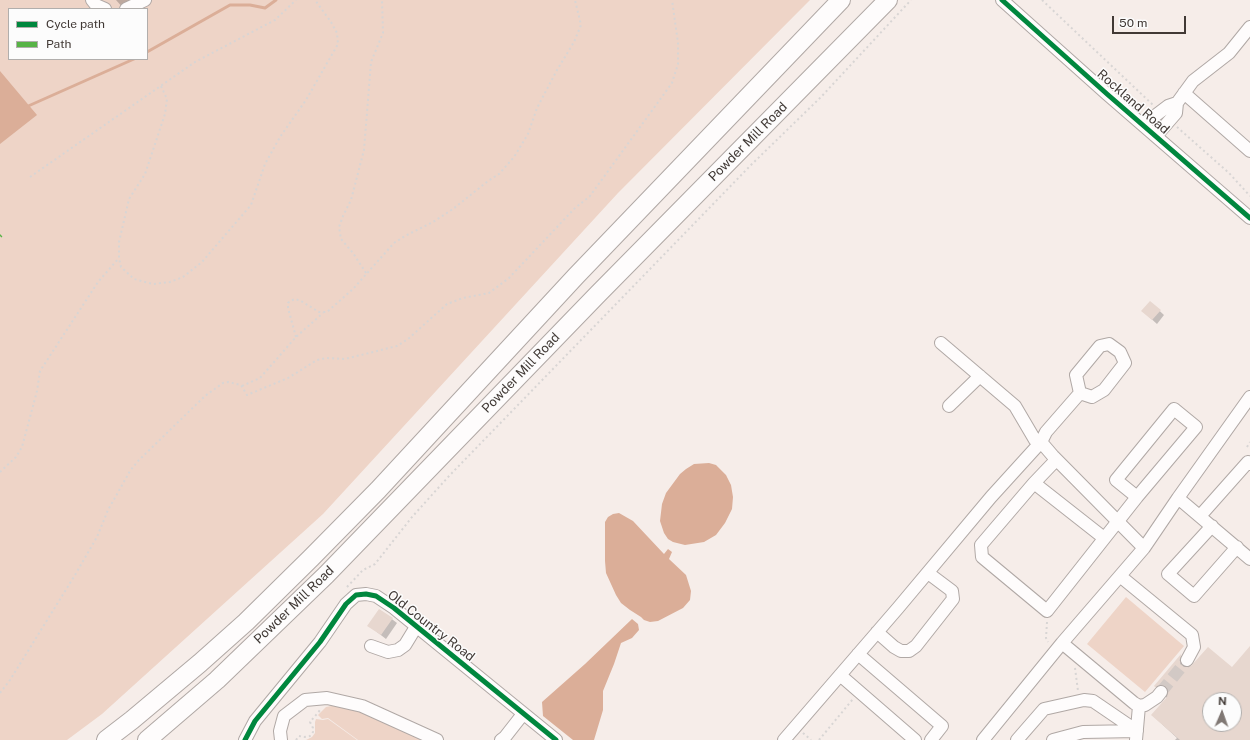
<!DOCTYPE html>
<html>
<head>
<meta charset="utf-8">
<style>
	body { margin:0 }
	#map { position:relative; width:1250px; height:740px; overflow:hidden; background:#f6ede9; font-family:"Public Sans",sans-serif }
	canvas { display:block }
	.legend { position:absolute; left:8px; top:8px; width:140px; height:52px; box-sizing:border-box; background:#fcfcfc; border:1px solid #b1aeac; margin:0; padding:5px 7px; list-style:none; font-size:12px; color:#413935 }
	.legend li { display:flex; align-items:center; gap:8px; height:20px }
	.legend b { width:20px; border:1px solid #b1aeac }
	.north { position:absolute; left:1202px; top:692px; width:40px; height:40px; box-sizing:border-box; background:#fcfcfc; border:1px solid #b1aeac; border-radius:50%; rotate:2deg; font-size:11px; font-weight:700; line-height:16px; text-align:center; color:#413935 }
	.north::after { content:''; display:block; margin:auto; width:14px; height:18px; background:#807874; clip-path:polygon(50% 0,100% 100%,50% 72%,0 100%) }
	.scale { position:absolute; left:1112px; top:16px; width:74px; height:18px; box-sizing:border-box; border:2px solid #413935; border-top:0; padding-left:5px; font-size:12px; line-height:14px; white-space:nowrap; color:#413935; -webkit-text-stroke:3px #fcfcfc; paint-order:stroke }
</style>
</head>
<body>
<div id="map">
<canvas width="1250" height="740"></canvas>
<ul class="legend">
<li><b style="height:5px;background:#00873e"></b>Cycle path</li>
<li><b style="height:5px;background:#57b346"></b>Path</li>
</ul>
<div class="north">N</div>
<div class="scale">50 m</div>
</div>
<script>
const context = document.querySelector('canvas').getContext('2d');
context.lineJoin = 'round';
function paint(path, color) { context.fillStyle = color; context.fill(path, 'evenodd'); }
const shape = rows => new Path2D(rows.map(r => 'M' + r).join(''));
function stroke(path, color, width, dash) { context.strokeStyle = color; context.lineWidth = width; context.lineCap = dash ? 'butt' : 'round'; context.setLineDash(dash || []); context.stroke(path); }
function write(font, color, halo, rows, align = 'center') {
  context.font = font + ' "Public Sans",sans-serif'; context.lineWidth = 3; context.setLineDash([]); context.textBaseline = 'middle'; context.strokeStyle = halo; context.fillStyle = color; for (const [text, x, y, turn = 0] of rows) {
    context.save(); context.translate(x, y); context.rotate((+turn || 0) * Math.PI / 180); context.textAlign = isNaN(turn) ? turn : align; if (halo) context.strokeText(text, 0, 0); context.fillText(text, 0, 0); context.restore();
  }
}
const green = shape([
	[0,0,810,0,618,193,323,514,102,714,67,740,0,740],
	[9,9,147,9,147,59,9,59],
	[1126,597,1184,646,1145,692,1087,644],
	[341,704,362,709,431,740,358,740,328,718,322,719,318,715,326,707],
	[316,719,323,720,328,719,357,740,300,740,306,740,312,737,315,733,315,722]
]);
const water = shape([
	[0,71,37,115,0,144],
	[709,463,716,465,726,475,731,485,733,497,732,509,725,523,716,535,704,542,685,545,673,542,668,539,664,533,660,521,662,504,666,493,680,474,686,469,694,464],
	[619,513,633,521,664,554,668,549,672,552,669,559,686,575,691,591,690,600,683,608,658,621,650,622,644,620,641,617,630,610,621,603,616,595,606,573,605,561,605,522,608,517,613,514],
	[632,619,638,624,639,630,632,638,621,643,614,664,603,691,603,710,594,740,573,740,543,716,542,702,585,664]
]);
const shadow = shape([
	[116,0,144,0,124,9],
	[1150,302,1164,315,1157,324,1147,315],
	[380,610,397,623,386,639,369,626],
	[1250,648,1250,740,1175,740,1177,738,1152,715,1167,698,1155,686,1181,656,1192,667,1232,669],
	[1210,700,1234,700,1234,724,1210,724]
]);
const stream = shape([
	[147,52,230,5,250,5,265,8,276,0],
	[26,107,134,59]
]);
const building = shape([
	[1150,301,1161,310,1152,320,1141,311],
	[379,609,393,618,381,635,367,626],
	[1250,646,1250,740,1180,740,1151,715,1167,697,1168,693,1168,689,1165,686,1162,685,1155,687,1154,686,1181,654,1180,664,1184,667,1188,667,1191,666,1208,647,1232,667],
	[1210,700,1234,700,1234,724,1210,724]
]);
const minorTunnel = shape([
	[1161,692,1187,660]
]);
const path = shape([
	[1042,0,1153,105],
	[161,86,167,99,165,114,145,174,129,199,119,242,119,258,121,267,134,279,153,284,170,282,183,277,202,262,251,205,265,164,280,137,306,100,338,44,337,33,331,22,315,0],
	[1177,127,1229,173,1250,196],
	[30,177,195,62,275,20,296,0],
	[366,273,353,253,341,239,339,227,343,216,351,200,364,150,371,62,383,33,382,0],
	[296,337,288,308,288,303,290,301,295,299,301,301,319,312,327,312,353,289,394,243,405,236,433,222,453,209,488,181,499,174,514,157,528,134,537,108,557,70,574,42,581,25,575,0],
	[242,386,260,378,296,337,323,313],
	[1247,447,1250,442],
	[0,472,16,457,22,447,37,391,40,371,98,282,119,258],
	[347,587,363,570,375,564,412,517,449,476,751,165,821,97,911,0],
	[1047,622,1046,638,1048,642],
	[1075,668,1078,691],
	[0,693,10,680,75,575,97,537,108,510,130,471,138,461,205,396,223,383,228,382,241,385,247,395,288,378,317,360,326,358,345,359,397,346,408,339,447,304,463,298,489,293,509,278,574,209,590,196,672,83,678,64,678,43,672,0],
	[803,733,811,740],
	[296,740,299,736,304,737,310,736,313,732,313,728,310,722,321,709],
	[819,740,853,699]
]);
const minor = shape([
	[92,0,96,5,105,9],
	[1002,0,1107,94,1250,218],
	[126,9,145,0],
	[1184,93,1250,151],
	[1177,103,1193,81,1229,53,1250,27],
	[1143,125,1168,106,1177,103,1176,113,1156,136],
	[941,343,1015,406,1035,440,1041,442,1053,456,1144,548],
	[949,406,980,376],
	[1056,460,1034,483,981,545,982,557,1047,611,1137,497,1196,427,1174,409,1116,480,1137,497],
	[1034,483,1104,538],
	[1178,498,1250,559],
	[1200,516,1248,462,1250,464],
	[1212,526,1168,574,1194,596,1237,547],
	[1120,576,1192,635,1194,647,1187,660],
	[877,632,894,647,901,651,909,651,916,646,953,599,952,591,928,573],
	[1062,643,1134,703,1139,706,1145,705,1157,697,1161,692],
	[371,646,388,652,398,650,405,645,416,627],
	[858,654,942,726,931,740],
	[840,675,915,740],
	[245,740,255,721,320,642,346,604,356,595,366,594,376,596,394,608,556,740],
	[281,740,280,731,284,716,305,700,327,698,362,706,437,740],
	[501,740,505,737,523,714],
	[784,740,898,608,991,497,1041,442,1046,432,1080,393,1092,397,1104,390,1125,363,1120,352,1109,344,1100,346,1076,375,1080,393],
	[983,740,1062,643,1144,548,1178,498,1250,397],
	[1017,740,1044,709,1084,700,1093,701,1137,731],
	[1053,740,1083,732,1137,731],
	[1136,740,1139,706]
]);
const highway = shape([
	[106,740,132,720,200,663,246,622,311,558,378,490,576,276,841,0],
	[147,740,217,680,326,575,598,294,888,0]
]);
const quiet = shape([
	[0,236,1,235]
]);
const cycleway = shape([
	[1002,0,1107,94,1250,218],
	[245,740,255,721,320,642,346,604,356,595,366,594,376,596,394,608,556,740]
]);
const streetNames = [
	["Rockland Road",1133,102,41],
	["Powder Mill Road",748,142,-45],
	["Powder Mill Road",521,373,-46],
	["Powder Mill Road",294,605,-44],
	["Old Country Road",431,626,38]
];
paint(green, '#eed4c7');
paint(water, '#dbae98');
paint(shadow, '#0003');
stroke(stream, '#dbae98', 3);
paint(building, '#e7d7cf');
stroke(minorTunnel, '#d2c9c5', 12, [12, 6]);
stroke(minor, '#b0a8a5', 14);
stroke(highway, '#b0a8a5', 20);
stroke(path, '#d8d5d4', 2, [2, 3]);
stroke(minor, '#fefcfc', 12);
stroke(highway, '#fefcfc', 18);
stroke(quiet, '#57b346', 4, [8, 4]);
stroke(cycleway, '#00873e', 5);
write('13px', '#413935', '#fcfcfc', streetNames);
</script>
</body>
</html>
